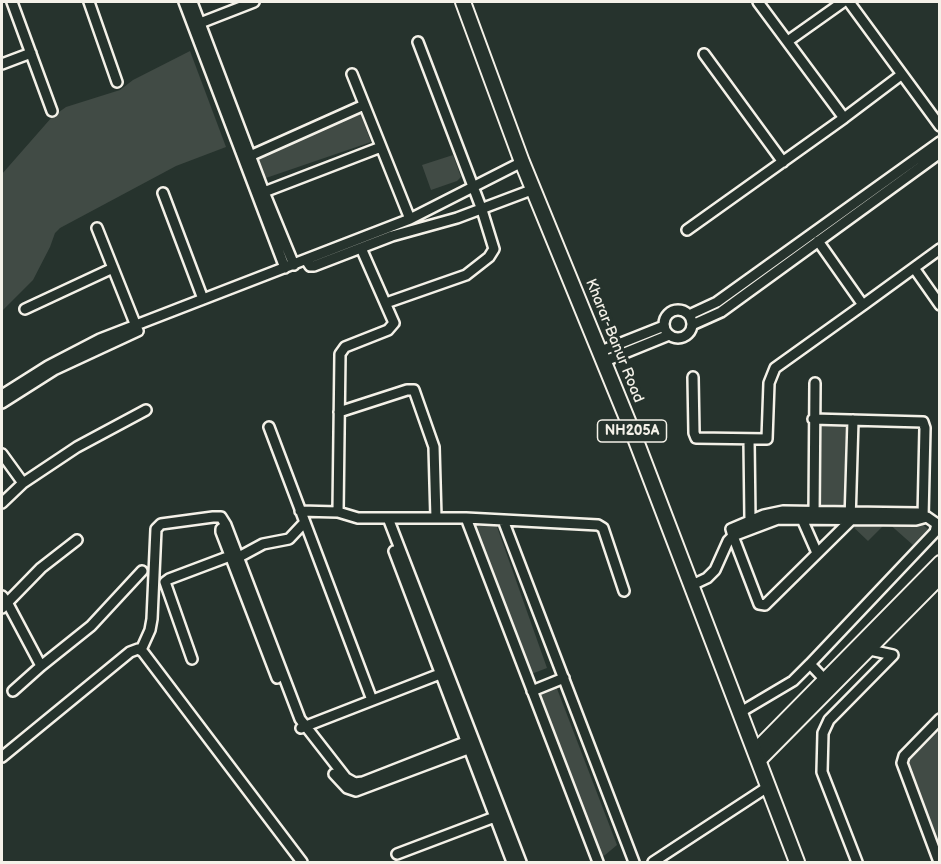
<!DOCTYPE html>
<html>
<head>
<meta charset="utf-8">
<style>
	body { margin:0 }
	#map { position:relative; width:941px; height:864px; overflow:hidden; background:#26332d; font-family:"Balsamiq Sans",sans-serif }
	canvas { display:block }
	.frame { position:absolute; inset:0; border:3px solid #f4f1e8; pointer-events:none }
</style>
</head>
<body>
<div id="map">
<canvas width="941" height="864"></canvas>
<div class="frame"></div>
</div>
<script>
const context = document.querySelector('canvas').getContext('2d');
context.lineJoin = 'round';
function paint(path, color) { context.fillStyle = color; context.fill(path, 'evenodd'); }
const shape = rows => new Path2D(rows.map(r => 'M' + r).join(''));
function stroke(path, color, width, dash) { context.strokeStyle = color; context.lineWidth = width; context.lineCap = dash ? 'butt' : 'round'; context.setLineDash(dash || []); context.stroke(path); }
function write(font, color, halo, rows, align = 'center') {
  context.font = font + ' "Balsamiq Sans",sans-serif'; context.lineWidth = 6; context.setLineDash([]); context.textBaseline = 'middle'; context.strokeStyle = halo; context.fillStyle = color; for (const [text, x, y, turn = 0] of rows) {
    context.save(); context.translate(x, y); context.rotate((+turn || 0) * Math.PI / 180); context.textAlign = isNaN(turn) ? turn : align; if (halo) context.strokeText(text, 0, 0); context.fillText(text, 0, 0); context.restore();
  }
}
const green = shape([
	[190,51,226,147,176,166,60,228,55,233,50,247,33,280,2,311,2,174,52,117,66,107,120,90,133,80],
	[358,107,371,142,263,179,254,156],
	[453,155,461,177,457,181,431,190,422,165],
	[818,424,846,424,844,509,817,508],
	[470,519,495,521,547,668,526,676],
	[912,521,919,522,928,529,913,545,887,522,868,541,848,522],
	[556,686,617,845,599,860,535,694],
	[939,721,939,855,903,755]
]);
const minor = shape([
	[12,2,52,111],
	[89,2,117,82],
	[184,2,285,268],
	[192,2,264,192,294,265],
	[849,2,940,126],
	[195,25,254,2],
	[788,41,843,2],
	[704,54,783,162],
	[2,64,31,53],
	[352,74,410,219],
	[844,118,901,75],
	[250,156,364,105],
	[264,192,381,147],
	[163,193,203,299],
	[687,230,844,118,758,2],
	[818,241,863,305,940,249],
	[306,260,310,266,314,266,392,236,457,218,534,189],
	[914,268,940,305],
	[386,303,466,275,489,257,494,249,482,210,418,42],
	[25,309,113,268],
	'664 324a14 14 0 1 1 28 0a14 14 0 1 1-28 0Z',
	[689,315,717,302,940,142],
	[692,325,721,312,940,153],
	[601,351,664,326],
	[605,361,669,335],
	[693,377,694,433,696,438,767,439,769,383,775,368,863,305],
	[2,395,48,366,100,339,410,219,522,162],
	[2,403,54,370,138,331,97,228],
	[339,412,407,390,414,390,434,447,436,518],
	[813,419,923,422,925,428,923,518],
	[269,427,372,700],
	[749,440,750,520],
	[2,454,23,483],
	[2,503,23,483,77,447,146,410],
	[300,511,338,512,358,518,466,518,598,525,603,528,624,591],
	[338,512,340,354,345,347,388,330,394,323,361,248],
	[814,517,815,383],
	[388,518,521,862],
	[466,518,598,862],
	[802,519,817,553],
	[503,520,634,862],
	[226,525,221,529,221,532,277,678],
	[394,551,512,862],
	[239,557,263,544,289,539,304,523],
	[690,586,707,578,715,570,728,541,733,536,759,604,765,605,850,521,853,420],
	[2,596,7,602,41,666],
	[2,608,41,568,77,540],
	[141,650,150,630,152,619,156,529,161,524,213,517,221,517,226,525,300,719,346,778,355,783,363,782,473,739],
	[192,659,165,582,169,579,230,556],
	[810,664,935,532,937,524,927,517,918,513,783,511,764,515,731,529,733,536,778,519,916,520,927,517],
	[13,691,41,666,91,626,142,571],
	[532,691,564,678],
	[739,713,793,681,810,664,825,680],
	[301,728,445,672],
	[2,757,130,652,138,649,143,652,302,862],
	[334,774,347,788,356,791,476,746],
	[397,854,500,815],
	[653,862,769,786],
	[857,862,822,772,823,733,829,720,893,655,870,650],
	[939,862,902,763,904,756,940,719]
]);
const major = shape([
	[755,750,940,562],
	[759,761,940,578]
]);
const highway = shape([
	[463,2,522,162,635,438,797,862]
]);
const shields = [
	[632,431,69]
];
const shieldNames = [
	["NH205A",632,431]
];
const streetNames = [
	["Kharar-Banur Road",614,341,68]
];
paint(green, '#414b45');
stroke(minor, '#f4f1e8', 14);
stroke(major, '#f4f1e8', 16);
stroke(highway, '#f4f1e8', 18);
stroke(minor, '#26332d', 9);
stroke(major, '#26332d', 12);
stroke(highway, '#26332d', 14);
for (const [x, y, w] of shields) { const box = new Path2D(); box.roundRect(x - w / 2, y - 11, w, 22, 4.5); context.fillStyle = '#26332d'; context.fill(box); stroke(box, '#f4f1e8', 1.5); }
write('bold 14px', '#f4f1e8', null, shieldNames);
write('15px', '#f4f1e8', '#26332d', streetNames);
</script>
</body>
</html>
